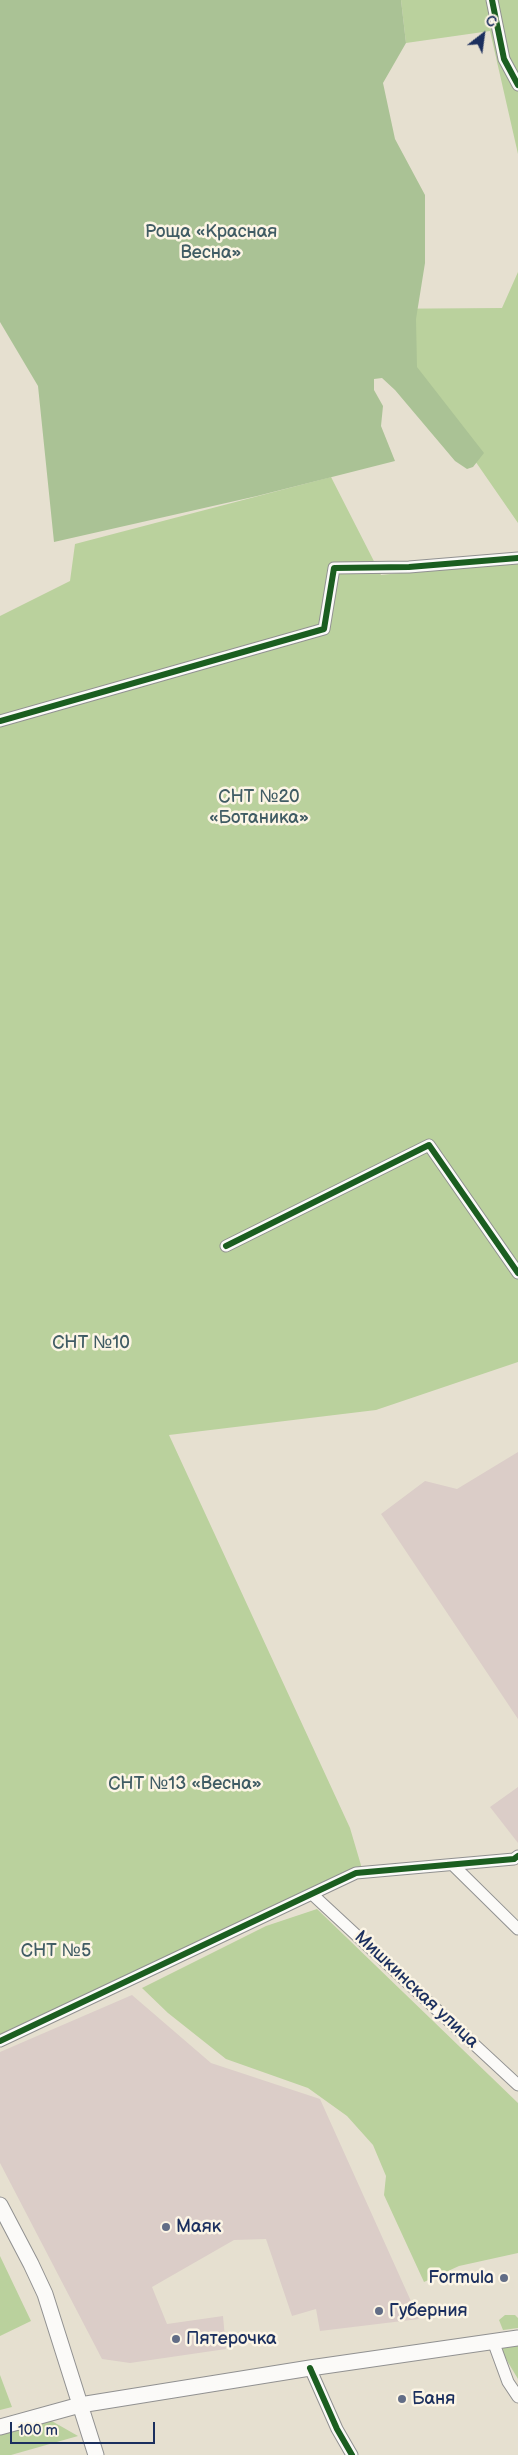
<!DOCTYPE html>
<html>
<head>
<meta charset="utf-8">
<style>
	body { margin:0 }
	#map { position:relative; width:518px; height:2455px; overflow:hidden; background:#e6e0d0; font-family:"Balsamiq Sans",sans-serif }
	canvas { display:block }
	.north { position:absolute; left:458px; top:10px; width:50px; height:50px; -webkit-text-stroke:4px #fcf5e5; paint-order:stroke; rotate:30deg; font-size:14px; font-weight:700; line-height:20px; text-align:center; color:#1b2f5e }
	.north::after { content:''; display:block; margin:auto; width:18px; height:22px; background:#1b2f5e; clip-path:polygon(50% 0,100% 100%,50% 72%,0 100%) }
	.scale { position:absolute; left:10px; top:2422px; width:145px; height:22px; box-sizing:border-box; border:2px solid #1b2f5e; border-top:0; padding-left:6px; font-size:15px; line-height:18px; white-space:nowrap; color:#1b2f5e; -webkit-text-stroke:4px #fcf5e5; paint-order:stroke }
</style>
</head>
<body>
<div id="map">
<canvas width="518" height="2455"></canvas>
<div class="north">С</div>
<div class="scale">100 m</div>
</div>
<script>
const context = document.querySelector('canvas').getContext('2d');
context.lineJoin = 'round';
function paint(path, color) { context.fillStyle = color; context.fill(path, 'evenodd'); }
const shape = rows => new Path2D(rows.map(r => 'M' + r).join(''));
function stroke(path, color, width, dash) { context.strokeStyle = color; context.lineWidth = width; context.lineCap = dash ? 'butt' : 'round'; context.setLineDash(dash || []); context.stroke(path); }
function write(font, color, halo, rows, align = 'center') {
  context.font = font + ' "Balsamiq Sans",sans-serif'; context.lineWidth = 5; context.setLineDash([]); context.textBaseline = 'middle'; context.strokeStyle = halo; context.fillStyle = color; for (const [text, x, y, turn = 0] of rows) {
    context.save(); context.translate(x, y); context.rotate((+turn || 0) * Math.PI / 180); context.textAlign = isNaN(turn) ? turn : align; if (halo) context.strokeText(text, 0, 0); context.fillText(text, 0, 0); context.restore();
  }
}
const industrial = shape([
	[518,1452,518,1719,381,1514,425,1481,457,1489],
	[518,1787,518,1843,490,1807],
	[132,1995,211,2063,320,2099,419,2319,320,2331,316,2309,292,2316,266,2239,234,2240,152,2287,167,2324,223,2316,226,2349,130,2363,102,2359,0,2163,0,2052]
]);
const green = shape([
	[401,0,518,0,518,154,490,31,406,43],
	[518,272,518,523,417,377,359,309,502,308],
	[331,477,381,575,518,560,518,1362,376,1410,169,1435,350,1828,363,1872,0,2040,0,616,70,581,75,544],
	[317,1909,518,2103,518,2253,459,2266,424,2282,384,2195,386,2176,373,2145,347,2116,308,2088,226,2059,168,2013,142,1988,266,1926],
	[0,2256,31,2321,0,2336],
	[505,2315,515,2315,518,2318,518,2328,503,2330,499,2320],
	[518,2343,518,2379,503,2354,503,2345],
	[0,2375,12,2407,0,2410],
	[50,2420,78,2436,11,2455,0,2455,0,2434]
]);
const forest = shape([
	[0,0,401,0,406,43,383,83,395,139,425,195,425,263,416,319,417,367,484,453,473,467,467,469,455,461,395,390,382,378,374,379,374,390,383,406,381,426,395,461,257,496,54,542,38,386,0,322]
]);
const street = shape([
	[492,0,504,59,518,85],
	[0,721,324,629,334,568,409,567,518,558],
	[226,1246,429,1145,518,1273],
	[453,1865,518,1929],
	[313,1895,518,2085],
	[0,2041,356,1873,514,1859,518,1856],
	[493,2341,508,2382,518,2397],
	[310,2368,337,2429,352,2455]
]);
const secondary = shape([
	[0,2205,31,2264,45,2294,96,2455],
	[0,2427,80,2405,310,2368,518,2338]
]);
const cycleway = shape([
	[492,0,504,59,518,85],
	[0,721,324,629,334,568,409,567,518,558],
	[226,1246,429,1145,518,1273],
	[0,2041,356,1873,514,1859,518,1856],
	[310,2368,337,2429,352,2455]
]);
const markers = [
	[166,2227,5,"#626d86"],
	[504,2278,5,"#626d86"],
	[379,2311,5,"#626d86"],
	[176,2339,5,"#626d86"],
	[402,2399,5,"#626d86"]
];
const parkNames = [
	["Роща «Красная",211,232],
	["Весна»",211,253],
	["СНТ №20",259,797],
	["«Ботаника»",259,818],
	["СНТ №10",91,1343],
	["СНТ №13 «Весна»",185,1784],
	["СНТ №5",56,1951]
];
const streetNames = [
	["Мишкинская улица",416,1990,43]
];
const poiNames = [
	["Маяк",176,2227],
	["Formula",494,2278,"right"],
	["Губерния",389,2311],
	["Пятерочка",186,2339],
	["Баня",412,2399]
];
paint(industrial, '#dbcdc8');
paint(green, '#bad19d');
paint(forest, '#aac295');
stroke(street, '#919191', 13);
stroke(secondary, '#919191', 17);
stroke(street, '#fbfaf8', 11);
stroke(secondary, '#fbfaf8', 15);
stroke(cycleway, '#1b5e20', 6);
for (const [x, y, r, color] of markers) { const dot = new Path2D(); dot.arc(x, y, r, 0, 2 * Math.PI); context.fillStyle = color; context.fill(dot); stroke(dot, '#fcf5e5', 2); }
write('18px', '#405c64', '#fcf5e5', parkNames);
write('18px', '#1b2f5e', '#fcf5e5', streetNames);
write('18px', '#1b2f5e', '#fcf5e5', poiNames, 'left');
</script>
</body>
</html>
